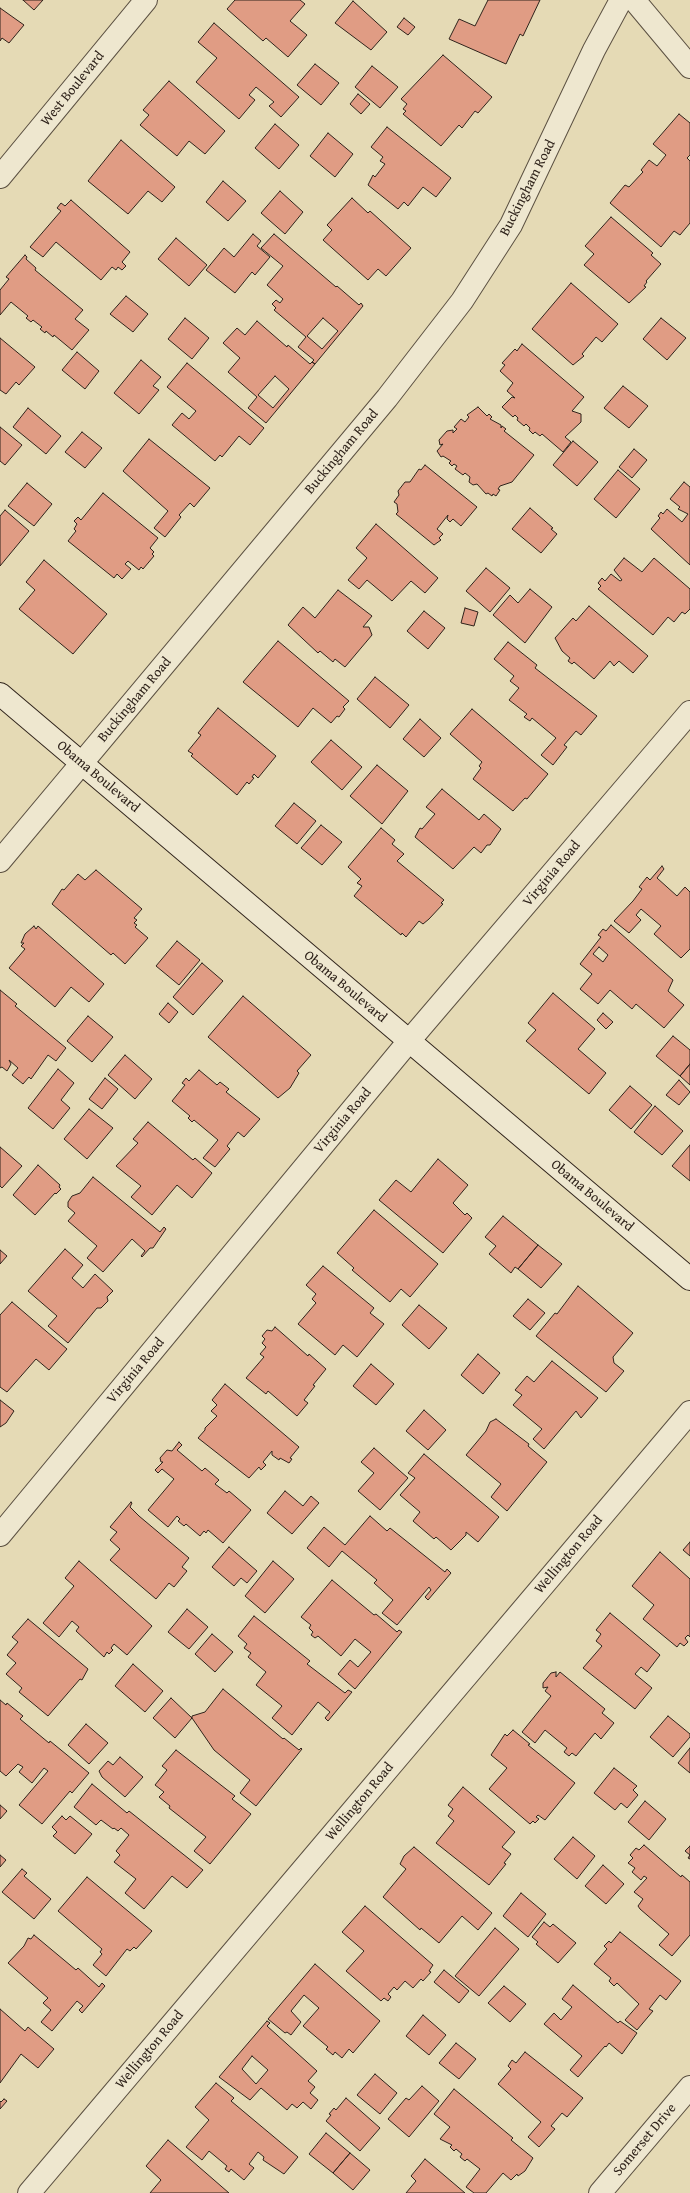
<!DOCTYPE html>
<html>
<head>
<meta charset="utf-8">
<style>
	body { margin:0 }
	canvas { display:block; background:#e5dab5 }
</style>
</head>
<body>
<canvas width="690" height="2193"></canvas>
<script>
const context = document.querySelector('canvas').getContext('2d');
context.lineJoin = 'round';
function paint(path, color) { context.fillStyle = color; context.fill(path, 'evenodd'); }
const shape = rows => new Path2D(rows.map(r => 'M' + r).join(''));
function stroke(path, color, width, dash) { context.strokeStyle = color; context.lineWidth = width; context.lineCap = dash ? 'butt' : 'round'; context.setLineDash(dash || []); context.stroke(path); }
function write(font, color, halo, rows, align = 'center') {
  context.font = font + ' "Gentium Book Plus",serif'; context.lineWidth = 3; context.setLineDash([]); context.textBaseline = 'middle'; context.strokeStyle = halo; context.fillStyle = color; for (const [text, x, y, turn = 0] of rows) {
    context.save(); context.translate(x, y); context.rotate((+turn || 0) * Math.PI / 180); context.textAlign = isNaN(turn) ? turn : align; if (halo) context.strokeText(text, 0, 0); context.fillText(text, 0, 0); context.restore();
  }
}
const building = shape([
	[23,0,43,0,34,10,23,0],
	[235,0,300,0,305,4,290,21,307,35,288,57,266,38,263,41,227,9,235,0],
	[488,0,540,0,523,36,520,34,506,64,449,39,459,19,475,26,488,0],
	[353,1,387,32,371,50,335,23,353,1],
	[0,8,24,25,9,43,2,38,0,41,0,8],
	[404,18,415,27,408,35,397,27,404,18],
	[214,23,299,97,281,117,269,106,274,102,256,87,249,95,255,100,239,119,196,82,217,58,198,42,214,23],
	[443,55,492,97,478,113,475,111,462,128,459,125,441,146,403,114,406,111,403,109,407,104,401,99,443,55],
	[315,64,339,83,321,105,297,85,315,64],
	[372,66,398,87,380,108,355,87,372,66],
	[169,81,225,131,205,154,189,141,177,156,140,125,149,115,143,110,169,81],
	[358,94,370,104,361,114,350,104,358,94],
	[679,114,690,123,690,155,687,158,690,161,690,223,680,235,674,231,661,247,610,203,625,185,629,187,643,172,641,170,649,160,657,166,666,155,653,144,679,114],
	[275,124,299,145,279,169,255,148,275,124],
	[387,127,451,178,436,197,423,187,408,206,404,202,398,209,368,185,373,175,375,177,385,164,380,161,383,157,371,147,387,127],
	[328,133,353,154,335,177,310,156,328,133],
	[121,140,175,187,162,202,148,191,128,214,88,181,121,140],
	[223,181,246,201,228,221,206,202,223,181],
	[280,191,303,212,285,234,261,213,280,191],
	[352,198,368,213,370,211,411,248,386,276,378,269,368,280,323,240,332,230,327,225,352,198],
	[71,200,130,252,122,262,126,266,122,270,118,267,116,270,112,267,101,280,56,242,43,257,30,247,61,211,57,208,61,203,65,206,71,200],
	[611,217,653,253,651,255,661,264,646,281,647,282,644,286,646,287,629,303,584,265,594,254,585,246,611,217],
	[253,234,261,241,257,246,270,257,255,275,252,272,235,293,206,270,224,248,234,257,253,234],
	[274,234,336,287,337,286,359,305,361,303,363,306,315,364,312,362,314,360,298,347,306,337,274,310,276,308,272,304,276,300,280,303,283,299,267,285,283,266,261,248,274,234],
	[323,318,338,331,322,349,307,336,323,318],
	[176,238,207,265,189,286,158,259,176,238],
	[25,255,27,257,26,259,36,268,35,270,83,310,75,319,89,330,72,350,54,335,53,337,46,331,45,333,40,329,42,327,33,320,31,322,26,318,28,316,11,302,0,315,0,290,9,279,6,277,25,255],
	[571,283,618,324,602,342,596,337,582,354,584,356,573,365,532,329,571,283],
	[126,296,148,314,133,332,110,314,126,296],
	[185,318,209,338,192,359,168,339,185,318],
	[661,318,686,338,667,360,643,339,661,318],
	[257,321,287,347,288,345,310,364,312,362,315,364,266,423,248,408,257,397,228,372,240,358,223,343,237,328,245,335,257,321],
	[275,376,289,389,273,408,258,395,275,376],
	[0,338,35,367,19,385,16,382,6,394,0,390,0,338],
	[522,344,584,397,572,411,581,414,581,422,565,437,571,442,563,452,542,434,540,436,535,432,533,434,529,430,530,428,526,424,524,426,517,420,518,418,515,415,513,417,502,407,512,397,515,398,507,391,513,383,500,371,505,365,502,363,515,349,517,351,522,344],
	[77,352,99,371,85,389,62,370,77,352],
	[141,360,161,377,153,386,159,390,139,414,114,393,141,360],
	[187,363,264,428,250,445,239,436,222,457,220,455,215,461,172,425,182,413,189,419,196,411,167,387,187,363],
	[623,386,648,406,629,428,604,408,623,386],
	[478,407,487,416,489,414,492,417,490,419,501,425,501,428,502,426,506,429,504,431,534,455,512,482,500,486,498,489,500,490,496,496,493,494,492,496,488,493,486,494,477,484,473,485,469,482,470,477,465,473,463,475,455,469,457,466,454,464,452,466,449,463,451,461,443,456,441,457,437,451,443,444,440,445,439,440,447,431,453,430,453,433,457,429,454,427,461,419,465,422,469,417,467,415,478,407],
	[28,408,61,436,46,454,13,427,28,408],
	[0,427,22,445,5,465,0,461,0,427],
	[82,432,102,448,85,468,65,452,82,432],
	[149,439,210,488,194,507,190,503,179,515,181,517,165,537,154,528,168,511,123,471,149,439],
	[573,441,598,462,577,486,553,465,573,441],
	[634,449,647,460,632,478,619,467,634,449],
	[425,465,477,507,461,526,453,519,450,522,447,519,448,515,437,529,443,534,439,538,441,540,434,545,396,514,398,512,397,504,394,502,399,495,398,491,405,482,410,482,419,469,421,470,425,465],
	[618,470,640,489,616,518,594,499,618,470],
	[684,482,690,487,690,565,651,529,660,518,658,516,661,512,663,514,667,509,682,522,688,514,678,509,680,507,670,499,684,482],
	[27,483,52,504,34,526,8,506,27,483],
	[103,493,158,538,150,548,154,552,152,554,154,556,143,569,141,567,139,570,128,561,125,564,131,569,122,579,117,574,114,578,68,541,76,531,74,529,77,524,74,521,78,517,81,520,103,493],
	[530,508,553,528,551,529,557,534,541,553,512,529,530,508],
	[5,510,29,531,0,566,0,516,5,510],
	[376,524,438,578,425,593,411,581,392,601,367,580,359,589,348,580,367,558,356,548,376,524],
	[624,558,642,572,654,558,690,589,690,609,685,614,682,612,674,622,668,617,653,635,598,589,601,586,598,583,602,578,605,581,611,574,620,581,622,580,614,570,624,558],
	[44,560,107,614,73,654,19,609,35,590,26,582,44,560],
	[486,568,510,588,490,612,466,591,486,568],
	[530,589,552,607,525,643,493,615,510,595,518,603,530,589],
	[338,590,372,616,363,627,369,627,372,635,345,667,335,659,333,662,320,651,318,653,288,625,303,607,315,618,338,590],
	[589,606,648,656,633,673,619,661,614,666,610,661,594,679,574,662,572,664,568,661,570,658,562,651,555,638,573,618,576,621,589,606],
	[465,608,478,612,474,626,461,623,465,608],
	[424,611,445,628,428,649,407,631,424,611],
	[278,641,349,701,343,707,345,709,339,717,337,716,331,723,313,708,298,727,243,682,278,641],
	[508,642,537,665,535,668,597,716,581,735,576,731,564,745,567,747,553,765,541,755,556,738,532,718,530,721,524,717,527,714,509,700,519,688,510,681,514,676,494,659,508,642],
	[375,677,409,705,390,728,357,699,375,677],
	[218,708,276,756,258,778,254,774,252,777,254,778,249,784,247,782,237,795,191,756,193,754,188,751,201,735,198,733,218,708],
	[472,709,548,774,527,799,525,798,513,811,473,779,481,768,479,766,482,762,450,734,472,709],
	[420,719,441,738,424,757,403,739,420,719],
	[331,740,362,767,342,790,311,762,331,740],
	[377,765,408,791,382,824,350,796,377,765],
	[442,789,479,820,484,814,501,829,490,845,487,845,481,853,474,847,453,869,415,837,420,828,422,829,435,814,426,807,442,789],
	[294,803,316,821,297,844,275,826,294,803],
	[321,825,342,842,322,865,301,848,321,825],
	[381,828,395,840,392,844,404,854,397,861,444,900,441,903,443,904,429,919,423,924,419,921,406,937,402,933,401,935,354,896,362,886,357,883,361,879,348,867,381,828],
	[662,866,664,869,657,878,677,896,685,887,690,892,690,949,681,958,654,934,661,926,641,909,636,915,641,920,629,933,614,921,633,901,642,889,639,887,647,877,650,880,662,866],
	[96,870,142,909,134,918,137,920,134,923,137,925,135,927,148,938,125,964,113,953,111,955,52,904,62,889,64,890,78,874,85,880,96,870],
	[611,925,673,980,668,991,684,1005,664,1028,636,1004,632,1009,610,990,598,1004,580,989,592,974,580,964,601,937,598,935,603,929,606,931,611,925],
	[599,947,608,955,603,962,593,954,599,947],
	[34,926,36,929,38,926,104,984,89,1002,71,987,55,1007,9,968,25,949,21,946,24,943,21,943,25,934,34,926],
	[177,941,200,960,179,985,156,966,177,941],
	[202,963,223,981,193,1015,173,997,202,963],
	[0,990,17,1004,15,1006,66,1048,56,1061,48,1055,31,1079,29,1077,23,1084,12,1075,18,1068,9,1060,11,1064,7,1071,2,1067,0,1068,0,990],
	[553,993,595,1029,578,1049,606,1073,589,1094,526,1041,536,1030,528,1023,553,993],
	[243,996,311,1055,297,1071,299,1073,290,1088,278,1098,208,1037,243,996],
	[168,1003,178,1012,169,1023,159,1014,168,1003],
	[603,1013,613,1022,606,1029,597,1020,603,1013],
	[88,1016,113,1037,92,1062,67,1041,88,1016],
	[673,1036,690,1050,690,1064,680,1076,656,1056,673,1036],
	[125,1055,152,1079,135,1099,108,1075,125,1055],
	[690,1064,690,1085,680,1076,690,1064],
	[58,1069,74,1083,61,1100,70,1108,53,1129,28,1108,58,1069],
	[199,1070,217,1085,220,1082,229,1089,226,1092,260,1119,244,1137,238,1132,227,1146,230,1149,215,1167,203,1158,218,1140,194,1120,192,1122,188,1118,190,1116,172,1101,185,1085,182,1083,186,1078,189,1081,199,1070],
	[105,1078,118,1089,102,1109,89,1099,105,1078],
	[679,1080,690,1092,679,1105,666,1095,679,1080],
	[630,1086,652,1105,631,1129,609,1110,630,1086],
	[655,1106,683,1131,662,1155,634,1132,655,1106],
	[89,1109,113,1128,87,1159,64,1139,89,1109],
	[148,1122,193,1160,195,1158,212,1173,192,1198,177,1185,152,1215,131,1197,141,1186,116,1166,138,1143,133,1139,148,1122],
	[690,1145,690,1181,672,1166,690,1145],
	[0,1147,22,1166,2,1188,0,1186,0,1147],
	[438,1159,468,1185,453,1203,465,1215,467,1213,472,1218,443,1253,379,1200,396,1180,411,1192,438,1159],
	[38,1165,60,1185,59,1187,61,1189,56,1194,55,1193,35,1215,13,1195,38,1165],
	[93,1177,160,1232,164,1227,166,1229,153,1248,150,1248,142,1257,141,1256,145,1251,132,1239,103,1272,87,1258,97,1246,68,1221,75,1213,68,1207,68,1202,72,1196,80,1193,93,1177],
	[374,1210,438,1264,410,1297,401,1289,390,1302,352,1270,354,1268,337,1253,374,1210],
	[503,1216,538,1245,518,1269,515,1267,511,1273,489,1254,496,1246,485,1237,503,1216],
	[538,1245,562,1264,541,1288,518,1269,538,1245],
	[65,1249,83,1265,72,1278,83,1288,95,1274,113,1291,107,1297,108,1301,101,1308,97,1308,68,1343,48,1326,57,1316,28,1291,65,1249],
	[0,1250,7,1256,0,1264,0,1250],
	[323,1266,374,1308,370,1313,384,1324,357,1357,343,1345,335,1355,298,1324,316,1303,312,1299,316,1294,306,1285,323,1266],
	[578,1286,633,1333,613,1357,614,1363,624,1371,606,1392,536,1336,555,1313,557,1314,578,1286],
	[528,1299,545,1313,530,1330,513,1316,528,1299],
	[12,1302,67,1349,49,1370,36,1359,7,1392,0,1387,0,1315,12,1302],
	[419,1305,447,1328,429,1349,402,1325,419,1305],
	[275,1327,308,1356,309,1354,326,1369,313,1385,315,1386,304,1400,308,1403,297,1416,268,1391,266,1394,246,1378,264,1357,260,1354,266,1347,262,1343,265,1339,262,1336,267,1330,272,1331,275,1327],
	[478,1354,500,1373,483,1394,461,1375,478,1354],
	[552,1361,598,1398,581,1418,576,1411,544,1449,533,1439,542,1429,513,1405,522,1395,515,1390,527,1376,534,1382,552,1361],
	[371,1364,394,1384,376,1405,353,1386,371,1364],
	[225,1384,299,1447,290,1458,292,1459,289,1463,280,1458,279,1460,272,1455,272,1451,263,1462,266,1465,261,1470,259,1467,249,1478,198,1438,205,1430,205,1428,217,1416,211,1411,217,1405,212,1400,225,1384],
	[0,1400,14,1411,6,1423,0,1427,0,1400],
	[424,1410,446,1430,428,1450,406,1431,424,1410],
	[496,1419,529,1444,528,1446,547,1462,507,1511,491,1497,501,1484,466,1455,486,1431,490,1422,496,1419],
	[179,1442,182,1445,177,1450,202,1471,205,1468,219,1480,215,1484,227,1493,229,1491,251,1510,223,1543,208,1530,206,1533,204,1531,200,1536,186,1524,184,1526,178,1521,180,1519,177,1516,168,1527,148,1510,174,1479,162,1469,158,1473,155,1470,163,1462,161,1462,160,1458,167,1450,172,1451,179,1442],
	[374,1448,408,1478,380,1510,358,1491,374,1473,361,1462,374,1448],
	[424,1454,499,1517,478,1542,466,1532,466,1535,451,1550,436,1537,434,1539,413,1521,420,1512,400,1495,415,1478,408,1473,424,1454],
	[285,1491,303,1506,311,1496,319,1503,292,1534,267,1513,285,1491],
	[131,1502,132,1503,130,1507,139,1516,189,1558,182,1567,187,1571,174,1587,169,1583,156,1599,110,1560,120,1549,110,1540,117,1532,110,1527,131,1502],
	[370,1516,387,1531,390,1528,445,1572,447,1569,451,1573,428,1600,425,1597,431,1590,429,1587,397,1625,382,1613,393,1600,374,1583,377,1580,342,1551,329,1567,307,1548,324,1527,345,1545,370,1516],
	[690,1542,690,1556,683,1550,690,1542],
	[229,1547,257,1571,247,1583,241,1578,234,1586,212,1567,229,1547],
	[660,1552,690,1579,690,1637,688,1635,685,1638,688,1642,684,1646,680,1643,677,1647,643,1619,654,1605,632,1586,660,1552],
	[79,1561,152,1626,127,1655,114,1644,111,1648,113,1650,109,1654,107,1652,104,1657,76,1631,79,1627,72,1621,59,1637,43,1623,74,1586,65,1578,79,1561],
	[273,1561,294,1579,265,1613,245,1596,273,1561],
	[332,1580,374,1615,376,1614,397,1632,399,1630,402,1632,355,1689,338,1674,350,1660,358,1667,371,1652,355,1639,341,1656,318,1636,315,1638,311,1635,313,1632,309,1628,311,1625,301,1617,332,1580],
	[187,1609,208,1627,189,1649,168,1632,187,1609],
	[610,1613,660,1655,647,1672,641,1667,635,1674,652,1688,635,1709,583,1668,602,1646,596,1641,601,1634,596,1630,610,1613],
	[254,1616,310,1661,307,1664,320,1674,345,1693,348,1690,352,1692,328,1721,325,1718,330,1712,318,1702,292,1735,272,1718,282,1706,256,1685,266,1672,248,1657,251,1653,244,1648,247,1644,238,1636,254,1616],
	[28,1619,88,1669,82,1680,80,1679,48,1716,19,1692,22,1688,6,1674,16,1663,7,1655,18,1642,12,1637,28,1619],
	[212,1634,233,1652,215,1672,195,1654,212,1634],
	[133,1664,163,1691,145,1712,115,1686,133,1664],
	[556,1672,556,1677,560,1672,605,1709,602,1713,614,1723,601,1739,595,1733,576,1756,572,1753,569,1756,564,1752,567,1748,545,1730,535,1743,522,1732,551,1696,545,1691,548,1687,543,1688,543,1683,551,1673,556,1672],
	[223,1689,283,1739,284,1738,299,1750,301,1748,302,1749,256,1806,240,1793,250,1780,214,1750,192,1718,192,1716,205,1712,223,1689],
	[171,1698,192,1718,175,1738,153,1718,171,1698],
	[0,1700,6,1705,7,1703,23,1716,20,1719,49,1743,50,1741,89,1773,72,1793,70,1791,42,1824,19,1805,48,1771,44,1768,32,1783,19,1772,23,1767,18,1764,6,1776,0,1771,0,1700],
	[668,1716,690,1734,690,1737,673,1757,650,1737,668,1716],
	[86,1724,108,1743,89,1764,68,1745,86,1724],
	[513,1730,530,1744,528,1745,575,1783,545,1820,538,1815,536,1817,539,1819,535,1823,533,1821,530,1824,489,1789,507,1768,491,1755,505,1734,507,1736,513,1730],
	[690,1748,690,1773,678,1763,690,1748],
	[176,1750,235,1796,232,1799,251,1814,210,1864,194,1851,206,1837,169,1808,170,1806,159,1797,164,1792,155,1785,167,1770,162,1766,176,1750],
	[120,1757,143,1777,125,1797,102,1777,99,1771,108,1761,113,1765,120,1757],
	[614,1768,637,1786,633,1790,638,1795,627,1808,621,1803,615,1810,594,1793,614,1768],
	[92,1784,127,1813,129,1811,203,1870,187,1888,172,1876,144,1909,125,1893,136,1879,114,1862,120,1855,116,1851,129,1835,121,1828,118,1831,114,1828,113,1829,101,1820,96,1825,74,1807,92,1784],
	[463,1787,515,1832,502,1847,511,1854,504,1863,506,1864,489,1885,436,1843,454,1821,448,1816,453,1809,448,1805,463,1787],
	[645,1801,666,1819,649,1840,628,1822,645,1801],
	[0,1805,7,1811,0,1819,0,1805],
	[62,1816,66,1820,70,1816,92,1834,75,1854,53,1836,57,1832,52,1827,62,1816],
	[573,1837,595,1856,577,1879,554,1859,573,1837],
	[644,1845,681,1877,682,1875,690,1882,690,1935,672,1956,659,1945,669,1934,640,1909,638,1906,643,1899,634,1892,647,1878,644,1876,641,1880,632,1872,635,1868,628,1863,633,1858,630,1855,636,1848,639,1850,644,1845],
	[690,1846,690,1859,688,1858,690,1855,685,1851,690,1846],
	[414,1847,492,1913,478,1930,462,1916,439,1943,421,1928,420,1930,383,1897,406,1869,400,1864,404,1856,414,1847],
	[0,1855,6,1860,0,1867,0,1855],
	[603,1865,624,1884,606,1904,585,1886,603,1865],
	[22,1869,27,1873,24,1876,51,1899,34,1919,2,1892,22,1869],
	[87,1877,152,1931,136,1949,134,1947,130,1951,127,1949,106,1976,93,1965,102,1954,100,1952,102,1949,58,1911,87,1877],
	[521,1893,546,1914,528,1937,503,1916,521,1893],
	[365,1906,433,1965,429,1971,431,1972,423,1981,421,1979,413,1988,405,1981,397,1990,394,1987,388,1994,391,1997,388,2001,384,1998,381,2001,346,1971,364,1951,342,1932,365,1906],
	[544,1922,550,1927,553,1924,576,1943,558,1963,536,1944,538,1942,532,1937,544,1922],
	[495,1928,519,1949,479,1996,455,1976,495,1928],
	[620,1932,681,1981,666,2000,660,1995,649,2009,653,2011,637,2030,625,2020,639,2004,617,1983,614,1986,609,1981,611,1978,594,1964,607,1949,604,1946,609,1941,611,1943,620,1932],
	[34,1935,76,1970,78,1968,99,1987,102,1983,105,1986,82,2013,79,2010,83,2006,77,2001,52,2031,41,2022,51,2010,43,2003,48,1998,8,1963,24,1946,28,1938,31,1939,34,1935],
	[315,1964,380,2021,353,2053,349,2049,342,2058,335,2052,333,2055,326,2049,328,2047,303,2026,319,2008,304,1995,291,2011,301,2022,291,2035,287,2032,285,2033,268,2019,315,1964],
	[444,1970,469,1991,459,2003,434,1982,444,1970],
	[573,1985,618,2023,620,2021,637,2033,622,2054,609,2043,606,2047,605,2046,578,2077,570,2070,582,2056,544,2024,554,2013,561,2020,572,2007,562,1999,573,1985],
	[504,1986,526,2004,510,2022,488,2003,504,1986],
	[0,2009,25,2031,28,2027,54,2049,38,2068,21,2054,0,2083,0,2009],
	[423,2015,446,2035,429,2055,406,2036,423,2015],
	[267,2021,270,2023,267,2026,317,2071,308,2081,315,2087,310,2093,318,2100,311,2109,303,2102,297,2108,292,2104,287,2110,261,2088,250,2100,219,2077,267,2021],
	[252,2056,268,2070,256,2084,242,2069,252,2056],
	[456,2043,476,2059,459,2079,439,2063,456,2043],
	[525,2052,583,2098,567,2117,562,2113,551,2126,555,2129,539,2147,528,2137,541,2122,498,2084,511,2069,508,2066,512,2060,516,2063,525,2052],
	[375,2074,397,2093,380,2114,357,2095,375,2074],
	[216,2083,234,2098,231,2101,298,2157,284,2174,263,2160,264,2157,258,2152,249,2164,254,2168,244,2180,231,2169,229,2172,225,2169,227,2166,209,2151,202,2160,186,2147,209,2120,195,2107,216,2083],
	[422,2086,439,2101,409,2137,388,2119,406,2098,409,2100,422,2086],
	[454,2089,513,2138,511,2140,533,2158,525,2171,518,2176,517,2174,511,2180,503,2173,486,2193,474,2193,466,2187,480,2169,467,2159,465,2161,460,2157,462,2154,456,2149,454,2151,450,2147,452,2145,440,2139,450,2127,434,2114,454,2089],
	[346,2098,380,2128,360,2151,326,2121,331,2115,329,2114,334,2108,336,2110,346,2098],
	[4,2099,7,2101,0,2109,0,2101,1,2102,4,2099],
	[326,2133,350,2153,333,2173,309,2154,326,2133],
	[168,2140,229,2193,150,2193,161,2180,146,2166,168,2140],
	[350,2153,370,2170,353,2190,333,2173,350,2153],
	[425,2159,465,2193,406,2193,416,2181,411,2176,425,2159]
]);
const minor = shape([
	[634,0,690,67],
	[0,177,146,0],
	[0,1535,409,1041,690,712],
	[29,2193,690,1412],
	[600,2193,690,2087]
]);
const tertiary = shape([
	[0,861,387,398,462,301,511,225,594,50,621,0]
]);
const secondary = shape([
	[0,694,690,1279]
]);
const streetNames = [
	["West Boulevard",73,89,-51],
	["Buckingham Road",528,188,-63],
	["Buckingham Road",342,452,-50],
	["Buckingham Road",135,700,-50],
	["Obama Boulevard",98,777,40],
	["Virginia Road",552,874,-50],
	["Obama Boulevard",345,987,40],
	["Virginia Road",343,1121,-50],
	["Obama Boulevard",592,1196,40],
	["Virginia Road",136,1371,-50],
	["Wellington Road",569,1555,-50],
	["Wellington Road",360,1802,-50],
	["Wellington Road",150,2050,-50],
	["Somerset Drive",645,2140,-50]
];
paint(building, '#e09c84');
stroke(building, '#2f231b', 1);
stroke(minor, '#5c5142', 24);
stroke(tertiary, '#5c5142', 24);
stroke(secondary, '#2f231b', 24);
stroke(minor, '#eee7cf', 22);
stroke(tertiary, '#eee7cf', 22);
stroke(secondary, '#eee7cf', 22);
write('14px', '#2f231b', '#eee7cf', streetNames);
</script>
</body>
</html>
